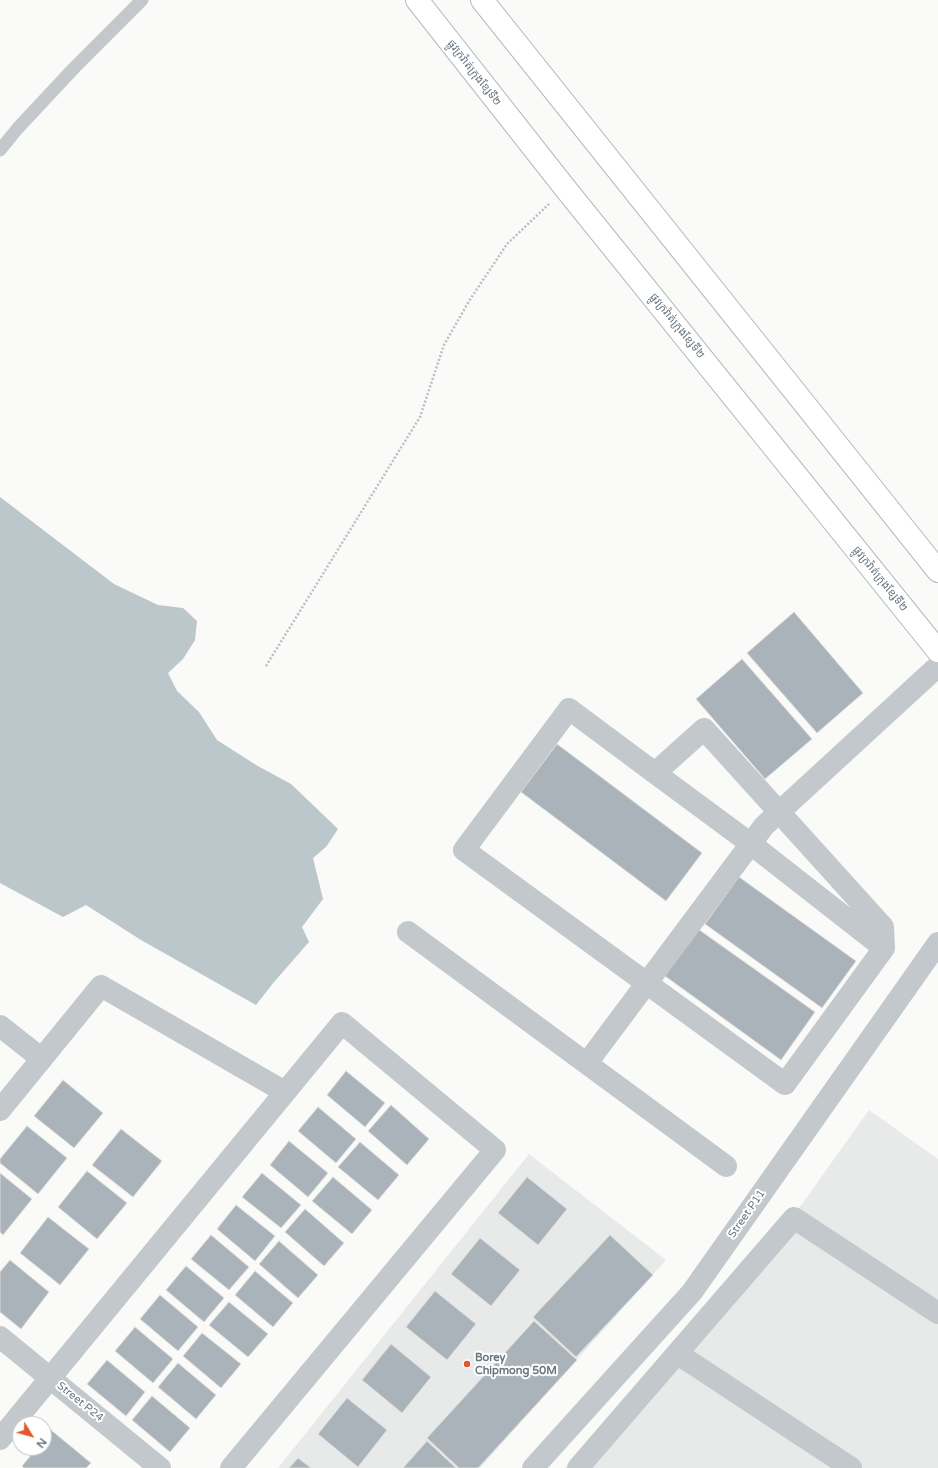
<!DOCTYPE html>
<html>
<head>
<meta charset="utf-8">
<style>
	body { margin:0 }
	#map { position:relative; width:938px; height:1468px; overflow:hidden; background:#fafaf8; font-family:"Varela Round",sans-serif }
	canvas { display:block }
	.north { position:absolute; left:12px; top:1416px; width:40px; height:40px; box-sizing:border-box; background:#fff; border:1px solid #c1c8cd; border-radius:50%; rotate:127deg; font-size:11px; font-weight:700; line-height:16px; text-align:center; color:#657683 }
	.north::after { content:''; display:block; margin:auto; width:14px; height:18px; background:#e4572e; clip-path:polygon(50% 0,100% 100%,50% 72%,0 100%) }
</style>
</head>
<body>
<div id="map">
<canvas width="938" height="1468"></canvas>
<div class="north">N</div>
</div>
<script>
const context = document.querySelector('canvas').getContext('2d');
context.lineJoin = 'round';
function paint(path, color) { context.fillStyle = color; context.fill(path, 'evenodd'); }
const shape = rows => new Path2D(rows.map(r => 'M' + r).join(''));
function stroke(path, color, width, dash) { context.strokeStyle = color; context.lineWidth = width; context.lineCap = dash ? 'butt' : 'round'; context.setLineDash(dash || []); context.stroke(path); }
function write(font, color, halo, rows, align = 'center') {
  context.font = font + ' "Varela Round","Noto Sans Khmer",sans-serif'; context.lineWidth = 4; context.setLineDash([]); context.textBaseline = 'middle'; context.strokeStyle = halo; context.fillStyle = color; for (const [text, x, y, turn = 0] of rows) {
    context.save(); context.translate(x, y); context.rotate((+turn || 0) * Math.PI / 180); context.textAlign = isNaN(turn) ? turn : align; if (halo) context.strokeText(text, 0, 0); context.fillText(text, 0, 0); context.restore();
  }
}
const built = shape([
	[869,1110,938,1159,938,1468,565,1468,797,1211],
	[529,1154,666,1260,480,1468,278,1468]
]);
const water = shape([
	[0,497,114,584,158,605,183,608,197,621,195,640,183,659,168,673,177,691,199,712,217,740,256,765,291,784,338,829,326,847,313,858,323,899,302,927,309,942,274,982,256,1005,141,940,86,905,63,917,0,883]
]);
const building = shape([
	[794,612,863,693,817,733,747,653,794,612],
	[742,659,812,739,765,779,696,699,742,659],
	[557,744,702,853,666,901,521,792,557,744],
	[739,877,856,961,822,1008,705,924,739,877],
	[698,929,815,1012,781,1060,665,976,698,929],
	[346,1071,385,1103,365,1127,327,1095,346,1071],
	[63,1080,103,1113,74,1148,34,1116,63,1080],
	[391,1105,429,1139,407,1165,368,1131,391,1105],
	[318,1107,356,1139,336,1163,298,1131,318,1107],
	[27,1126,67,1158,38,1194,0,1163,0,1159,27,1126],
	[121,1129,162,1161,133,1197,92,1165,121,1129],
	[289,1141,328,1173,308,1197,270,1165,289,1141],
	[360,1142,399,1175,378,1200,338,1167,360,1142],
	[87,1171,127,1203,97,1239,58,1207,87,1171],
	[0,1173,32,1199,3,1235,0,1232,0,1173],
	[262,1173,301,1205,281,1228,242,1197,262,1173],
	[333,1177,372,1210,352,1234,312,1201,333,1177],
	[527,1177,567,1209,538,1245,498,1213,527,1177],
	[236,1205,275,1236,255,1261,217,1229,236,1205],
	[305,1209,344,1243,324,1266,285,1232,305,1209],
	[48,1217,89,1249,60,1285,20,1253,48,1217],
	[211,1235,249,1267,229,1290,191,1259,211,1235],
	[610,1235,653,1275,576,1357,533,1317,610,1235],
	[480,1238,520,1270,491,1306,451,1274,480,1238],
	[279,1241,318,1275,298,1298,259,1264,279,1241],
	[10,1260,49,1292,21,1329,0,1312,0,1272,10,1260],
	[186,1266,224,1298,204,1322,166,1290,186,1266],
	[255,1271,293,1303,273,1327,235,1295,255,1271],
	[435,1291,476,1324,447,1360,406,1327,435,1291],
	[160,1295,198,1327,178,1351,140,1319,160,1295],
	[229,1302,268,1334,248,1357,209,1325,229,1302],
	[534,1321,577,1360,478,1468,459,1468,427,1438,534,1321],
	[135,1327,173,1359,153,1383,115,1351,135,1327],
	[202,1333,241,1364,221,1388,183,1356,202,1333],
	[391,1344,431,1377,402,1413,362,1380,391,1344],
	[107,1360,145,1392,126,1416,87,1384,107,1360],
	[178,1363,216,1395,196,1419,158,1387,178,1363],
	[152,1396,190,1428,170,1452,132,1420,152,1396],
	[347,1398,387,1430,358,1467,318,1434,347,1398],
	[51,1430,91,1463,86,1468,24,1468,22,1466,37,1448,44,1448,44,1439,51,1430],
	[427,1441,456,1468,403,1468,427,1441],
	[298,1458,311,1468,289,1468,298,1458]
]);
const path = shape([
	[266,666,420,417,444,345,469,301,507,244,549,204]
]);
const service = shape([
	[0,150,18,128,75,67,142,0]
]);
const minor = shape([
	[655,773,704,729,883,927,884,948,785,1084,464,850,569,709,655,773,751,844,884,948],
	[408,932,726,1166],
	[0,1026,42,1059],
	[587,1063,764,826,938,666],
	[0,1110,101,986,285,1092],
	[0,1337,160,1468],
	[678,1354,851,1468],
	[0,1439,342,1023,495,1150,231,1468],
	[533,1468,692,1292,938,943],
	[578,1468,794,1218,938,1313]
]);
const primary = shape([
	[417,0,565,188,938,651],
	[482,0,938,571]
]);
const markers = [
	[467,1364,4,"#e4572e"]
];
const streetNames = [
	["ផ្លូវក្រវ៉ាត់ក្រុងខ្សែទី២",474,73,52],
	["ផ្លូវក្រវ៉ាត់ក្រុងខ្សែទី២",677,326,51],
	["ផ្លូវក្រវ៉ាត់ក្រុងខ្សែទី២",880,579,51],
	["Street P11",747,1214,-55],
	["Street P24",80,1402,39]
];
const poiNames = [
	["Borey",475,1358],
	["Chipmong 50M",475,1371]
];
paint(built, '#e8e9e9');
paint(water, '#bbc7cb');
paint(building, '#aab3b9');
stroke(building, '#dcdcda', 1);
stroke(primary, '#b5babe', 24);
stroke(path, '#bbbfc2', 2.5, [2, 2]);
stroke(service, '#c3c8cc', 13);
stroke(minor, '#c3c8cc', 22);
stroke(primary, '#fff', 22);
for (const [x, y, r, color] of markers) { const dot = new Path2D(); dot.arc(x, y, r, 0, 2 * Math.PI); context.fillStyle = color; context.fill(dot); stroke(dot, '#fff', 1.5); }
write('11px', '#657683', '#fff', streetNames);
write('bold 11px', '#657683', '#fff', poiNames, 'left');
</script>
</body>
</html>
